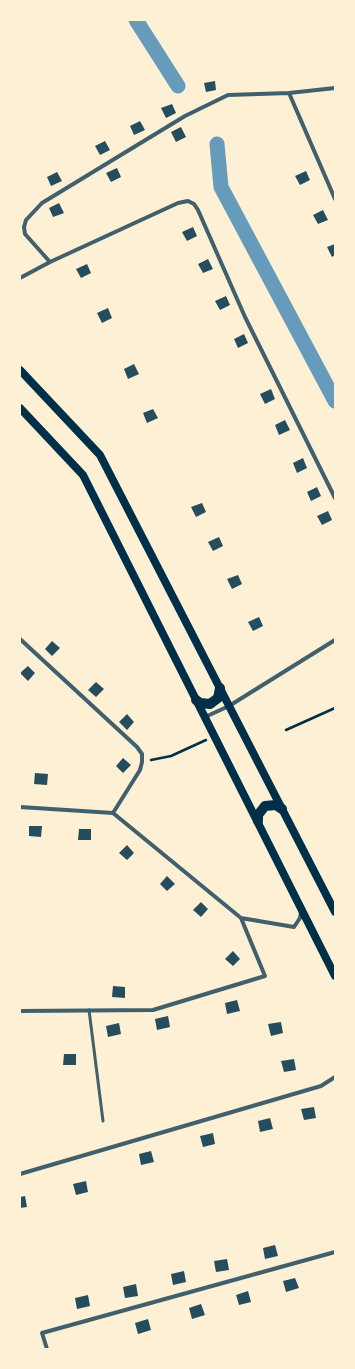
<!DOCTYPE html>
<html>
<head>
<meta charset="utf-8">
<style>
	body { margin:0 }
	#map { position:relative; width:355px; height:1369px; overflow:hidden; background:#fdf0d5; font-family:"Roboto Serif",serif }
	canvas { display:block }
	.frame { position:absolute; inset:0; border:21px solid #fdf0d5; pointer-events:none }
</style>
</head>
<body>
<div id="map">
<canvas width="355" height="1369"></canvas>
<div class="frame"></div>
</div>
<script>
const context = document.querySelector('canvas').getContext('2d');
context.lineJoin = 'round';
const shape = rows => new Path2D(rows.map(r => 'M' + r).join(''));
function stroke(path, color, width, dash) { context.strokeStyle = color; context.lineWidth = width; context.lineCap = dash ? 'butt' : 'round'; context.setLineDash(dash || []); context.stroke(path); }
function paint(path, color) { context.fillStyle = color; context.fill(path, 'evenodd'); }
const canal = shape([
	[136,20,178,86],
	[217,144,221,187,335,401]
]);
const building = shape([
	[215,81,216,90,206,92,204,83],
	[172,104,176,113,166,118,161,108],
	[140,121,145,130,134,135,130,126],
	[181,127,186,137,176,142,171,132],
	[105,141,110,150,100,155,95,146],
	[117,168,121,177,111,182,106,173],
	[306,171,310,180,300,185,295,176],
	[57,172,62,181,51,186,47,177],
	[59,203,64,213,53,217,49,208],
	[323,210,328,220,318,224,313,215],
	[193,227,197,236,187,241,182,232],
	[335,244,335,255,332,257,327,247],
	[208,259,213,269,203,273,198,264],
	[87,264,91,273,81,278,76,269],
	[226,296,230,305,220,310,215,301],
	[108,308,112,318,102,323,97,313],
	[244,334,248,343,238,348,234,339],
	[134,364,139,374,128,379,124,369],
	[271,389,275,399,265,404,260,394],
	[153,409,158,418,147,423,143,413],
	[285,420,290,430,279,435,275,425],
	[303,458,307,468,297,473,293,463],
	[317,487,321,496,311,501,307,492],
	[202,503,206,512,196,517,191,507],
	[328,511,332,520,322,525,317,516],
	[219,537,223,546,213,551,208,542],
	[238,575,242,584,232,589,227,579],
	[259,617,263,626,253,631,248,622],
	[52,641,60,648,52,656,45,649],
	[28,666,35,673,28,681,20,673],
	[96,682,104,689,96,697,88,690],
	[127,714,134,722,127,730,119,722],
	[123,758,131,765,123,773,116,766],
	[35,773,48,774,47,785,34,784],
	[29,826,42,826,41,837,29,836],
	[79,829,91,829,91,840,78,840],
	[127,845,134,853,127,860,119,853],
	[167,876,175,884,167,891,160,884],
	[201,902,208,909,201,917,193,910],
	[233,951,240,959,233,966,225,959],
	[113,986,125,987,125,998,112,997],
	[237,1000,240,1011,227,1014,225,1003],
	[168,1016,170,1027,157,1030,155,1019],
	[281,1022,283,1033,271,1036,268,1024],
	[119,1023,121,1034,108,1037,106,1026],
	[64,1054,76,1054,76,1065,63,1065],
	[294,1059,296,1070,284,1072,281,1061],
	[314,1107,316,1118,304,1120,301,1109],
	[270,1118,273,1129,260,1132,258,1121],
	[213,1133,215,1144,203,1147,200,1136],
	[151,1151,154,1162,141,1165,139,1154],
	[86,1181,88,1192,76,1195,73,1184],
	[25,1196,27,1207,20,1208,20,1197],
	[275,1245,278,1256,265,1259,263,1248],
	[227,1259,229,1270,216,1272,214,1261],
	[184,1271,186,1282,173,1285,171,1274],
	[295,1278,299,1288,286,1292,283,1281],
	[136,1284,138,1296,125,1298,123,1287],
	[248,1291,251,1302,239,1305,236,1295],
	[88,1295,90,1306,77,1309,75,1298],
	[201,1304,205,1315,192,1319,189,1308],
	[148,1319,151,1330,138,1334,135,1323]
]);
const path = shape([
	[286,730,335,708],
	[151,760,171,756,206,740]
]);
const service = shape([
	[89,1010,103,1121]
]);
const minor = shape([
	[335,88,289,93,335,199],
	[50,262,25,234,24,227,26,220,42,203,185,116,228,95,289,93],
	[20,278,50,262,178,203,188,201,194,204,198,210,245,317,335,498],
	[20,639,137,747,142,754,142,762,140,770,113,813],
	[205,717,229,706,335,640],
	[20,807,113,813,241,918,294,927,300,918,301,912],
	[20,1011,153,1010,265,976,241,918],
	[20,1174,321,1086,335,1077],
	[47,1349,42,1333,335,1252]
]);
const secondary = shape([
	[20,370,100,455,335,912],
	[20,408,83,475,335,976]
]);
const primary = shape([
	[196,700,200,703,210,704,218,698,220,688],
	[258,821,258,815,265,806,276,805,282,809]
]);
stroke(canal, '#669bbc', 15);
paint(building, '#264d5e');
stroke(path, '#003049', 2.5);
stroke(service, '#3f606c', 3);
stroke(minor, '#3f606c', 4);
stroke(secondary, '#003049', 8);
stroke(primary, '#003049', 10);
</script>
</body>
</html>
